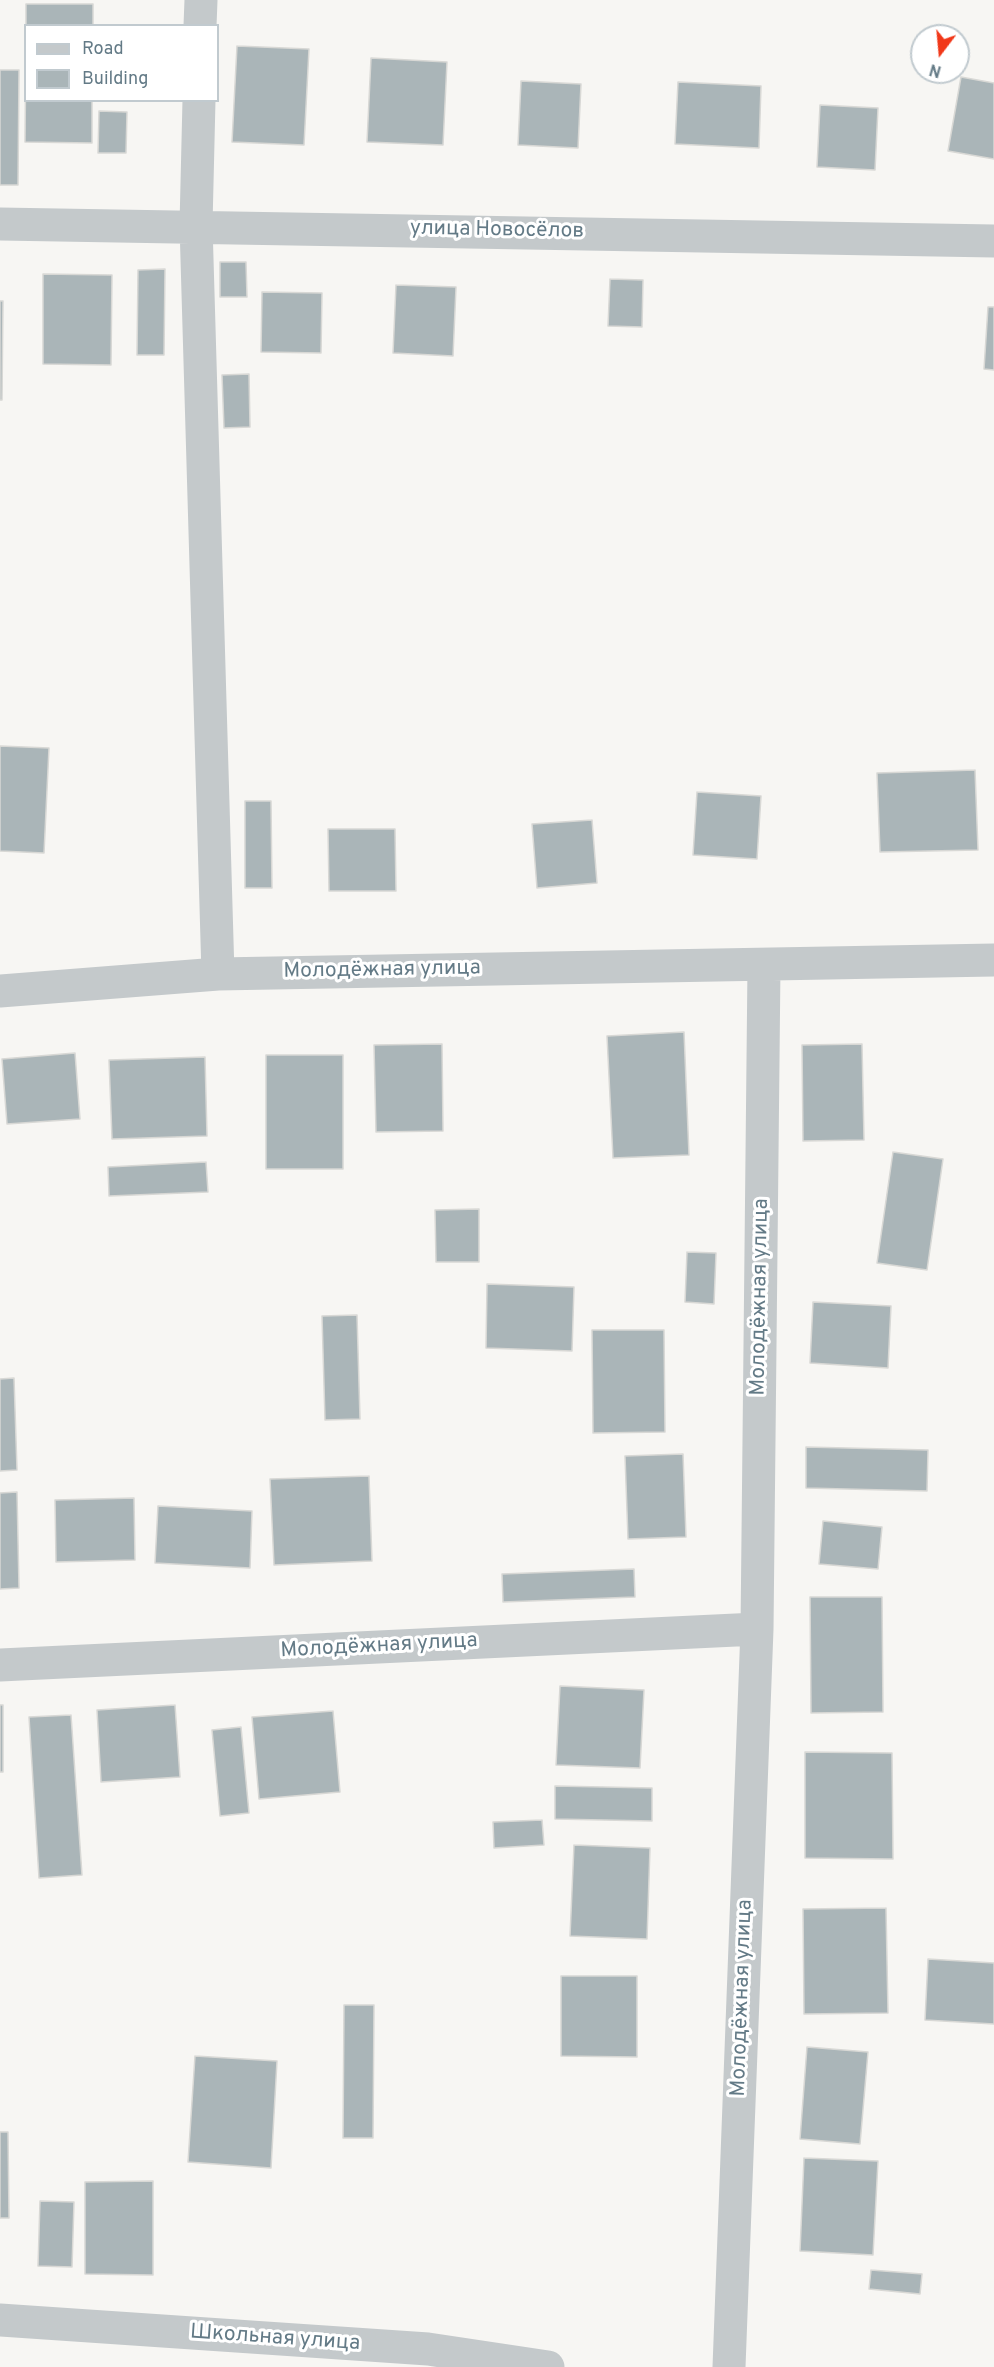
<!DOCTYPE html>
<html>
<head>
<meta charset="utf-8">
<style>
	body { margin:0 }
	#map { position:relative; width:994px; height:2367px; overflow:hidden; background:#f7f6f3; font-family:Overpass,sans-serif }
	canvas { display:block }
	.legend { position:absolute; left:24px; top:24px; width:195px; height:78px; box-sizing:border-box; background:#fff; border:2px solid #c1cacf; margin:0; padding:8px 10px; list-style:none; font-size:18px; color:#637a86 }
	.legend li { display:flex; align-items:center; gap:12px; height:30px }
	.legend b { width:30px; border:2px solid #c1cacf }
	.north { position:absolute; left:910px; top:24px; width:60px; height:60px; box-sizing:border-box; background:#fff; border:2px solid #c1cacf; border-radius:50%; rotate:196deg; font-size:16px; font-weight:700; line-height:24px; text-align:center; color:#637a86 }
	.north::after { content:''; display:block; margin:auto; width:21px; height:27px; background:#f13819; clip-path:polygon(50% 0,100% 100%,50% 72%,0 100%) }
</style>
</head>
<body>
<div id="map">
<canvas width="994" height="2367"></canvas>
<ul class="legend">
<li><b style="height:8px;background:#c4c9cb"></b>Road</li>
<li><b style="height:16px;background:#aab5b8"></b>Building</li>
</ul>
<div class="north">N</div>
</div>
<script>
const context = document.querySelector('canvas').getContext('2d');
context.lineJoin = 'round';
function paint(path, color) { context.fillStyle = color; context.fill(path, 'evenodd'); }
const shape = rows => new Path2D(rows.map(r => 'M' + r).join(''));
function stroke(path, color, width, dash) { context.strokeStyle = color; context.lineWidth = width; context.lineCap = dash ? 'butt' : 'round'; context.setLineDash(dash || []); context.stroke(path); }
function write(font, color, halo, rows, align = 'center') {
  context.font = font + ' Overpass,sans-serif'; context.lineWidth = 6; context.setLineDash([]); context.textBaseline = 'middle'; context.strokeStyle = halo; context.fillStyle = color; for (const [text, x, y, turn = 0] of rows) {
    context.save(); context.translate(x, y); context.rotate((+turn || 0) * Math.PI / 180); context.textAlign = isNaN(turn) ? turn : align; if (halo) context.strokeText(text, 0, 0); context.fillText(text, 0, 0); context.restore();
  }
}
const building = shape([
	[26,4,93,4,93,26,26,26,26,4],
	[26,37,26,100,92,100,92,143,25,142,26,37],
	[237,46,309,49,304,145,232,142,237,46],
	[371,58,447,62,443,145,367,142,371,58],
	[0,70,19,70,18,185,0,185,0,70],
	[961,77,994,83,994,159,948,151,961,77],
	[521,81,581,84,578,148,518,145,521,81],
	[678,82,761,86,759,148,675,144,678,82],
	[820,105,878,108,875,170,817,167,820,105],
	[99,111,127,112,126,153,98,153,99,111],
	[220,262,246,262,247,297,220,297,220,262],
	[165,269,164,355,137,355,138,270,165,269],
	[43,274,112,275,111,365,43,364,43,274],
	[610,279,643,280,642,327,608,326,610,279],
	[396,285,456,287,453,356,393,353,396,285],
	[262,292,322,293,321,353,261,352,262,292],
	[0,301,3,301,2,400,0,400,0,301],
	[988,307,994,307,994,370,984,369,988,307],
	[249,374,250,427,224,428,222,375,249,374],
	[0,746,49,748,44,853,0,851,0,746],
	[975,770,978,850,880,852,877,773,975,770],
	[697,792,761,796,757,859,693,855,697,792],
	[245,801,271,801,272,888,245,888,245,801],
	[592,820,597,883,537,888,532,824,592,820],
	[328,829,395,829,396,891,329,891,328,829],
	[684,1032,689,1155,613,1158,607,1036,684,1032],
	[442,1044,443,1131,376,1132,374,1045,442,1044],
	[862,1044,864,1140,803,1141,802,1045,862,1044],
	[75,1053,80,1119,7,1124,2,1059,75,1053],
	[266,1055,343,1055,343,1169,266,1169,266,1055],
	[205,1057,207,1136,112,1139,109,1060,205,1057],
	[893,1152,943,1159,927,1270,877,1263,893,1152],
	[206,1162,208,1192,109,1196,108,1167,206,1162],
	[479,1209,479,1262,436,1262,435,1210,479,1209],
	[687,1252,716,1253,714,1304,685,1302,687,1252],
	[487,1284,574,1287,572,1351,486,1348,487,1284],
	[813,1302,891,1306,888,1368,810,1363,813,1302],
	[357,1315,360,1419,325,1420,322,1316,357,1315],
	[592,1330,664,1330,665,1432,593,1433,592,1330],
	[14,1378,17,1470,0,1471,0,1379,14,1378],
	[806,1447,928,1450,927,1491,806,1488,806,1447],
	[683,1454,686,1537,628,1539,625,1456,683,1454],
	[369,1476,372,1561,274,1565,270,1479,369,1476],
	[17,1492,19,1588,0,1589,0,1493,17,1492],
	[134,1498,135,1560,56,1562,55,1500,134,1498],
	[158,1506,252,1511,250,1568,155,1563,158,1506],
	[823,1521,882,1527,878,1569,819,1564,823,1521],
	[634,1569,635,1597,503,1602,502,1574,634,1569],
	[810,1597,882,1597,883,1712,811,1713,810,1597],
	[560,1686,644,1690,640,1768,556,1765,560,1686],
	[0,1705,3,1705,3,1772,0,1772,0,1705],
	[175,1705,180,1777,101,1782,97,1710,175,1705],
	[333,1711,340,1792,259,1799,252,1717,333,1711],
	[71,1715,82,1875,39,1878,29,1717,71,1715],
	[241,1727,249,1813,220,1816,212,1730,241,1727],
	[805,1752,892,1753,893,1859,805,1858,805,1752],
	[555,1786,652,1788,652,1821,555,1819,555,1786],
	[542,1820,544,1845,494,1848,493,1822,542,1820],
	[574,1845,650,1848,647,1939,570,1936,574,1845],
	[886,1908,888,2013,804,2014,803,1909,886,1908],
	[928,1959,994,1963,994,2024,925,2020,928,1959],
	[561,1976,637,1976,637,2057,561,2056,561,1976],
	[344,2005,374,2005,373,2138,343,2138,344,2005],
	[807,2047,868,2052,860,2144,800,2139,807,2047],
	[195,2056,277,2061,271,2168,188,2162,195,2056],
	[0,2132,8,2132,9,2218,0,2218,0,2132],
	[804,2158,878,2161,873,2255,800,2251,804,2158],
	[153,2181,153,2275,85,2274,85,2182,153,2181],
	[40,2201,74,2202,72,2267,38,2266,40,2201],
	[871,2270,922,2274,920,2294,869,2289,871,2270]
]);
const minor = shape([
	[200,26,201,0],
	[199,100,196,225,218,974],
	[0,224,994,241],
	[0,991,218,974,994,960],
	[0,1665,757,1629],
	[0,2320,428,2349,548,2367],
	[729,2367,757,1629,764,965]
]);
const streetNames = [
	["улица Новосёлов",497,231,1],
	["Молодёжная улица",382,971,-1],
	["Молодёжная улица",761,1297,-89],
	["Молодёжная улица",379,1647,-3],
	["Молодёжная улица",743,1998,-88],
	["Школьная улица",275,2339,4]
];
paint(building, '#aab5b8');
stroke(building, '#d8d8d5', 1.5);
stroke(minor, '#c4c9cb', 33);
write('21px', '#637a86', '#fff', streetNames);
</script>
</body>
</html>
